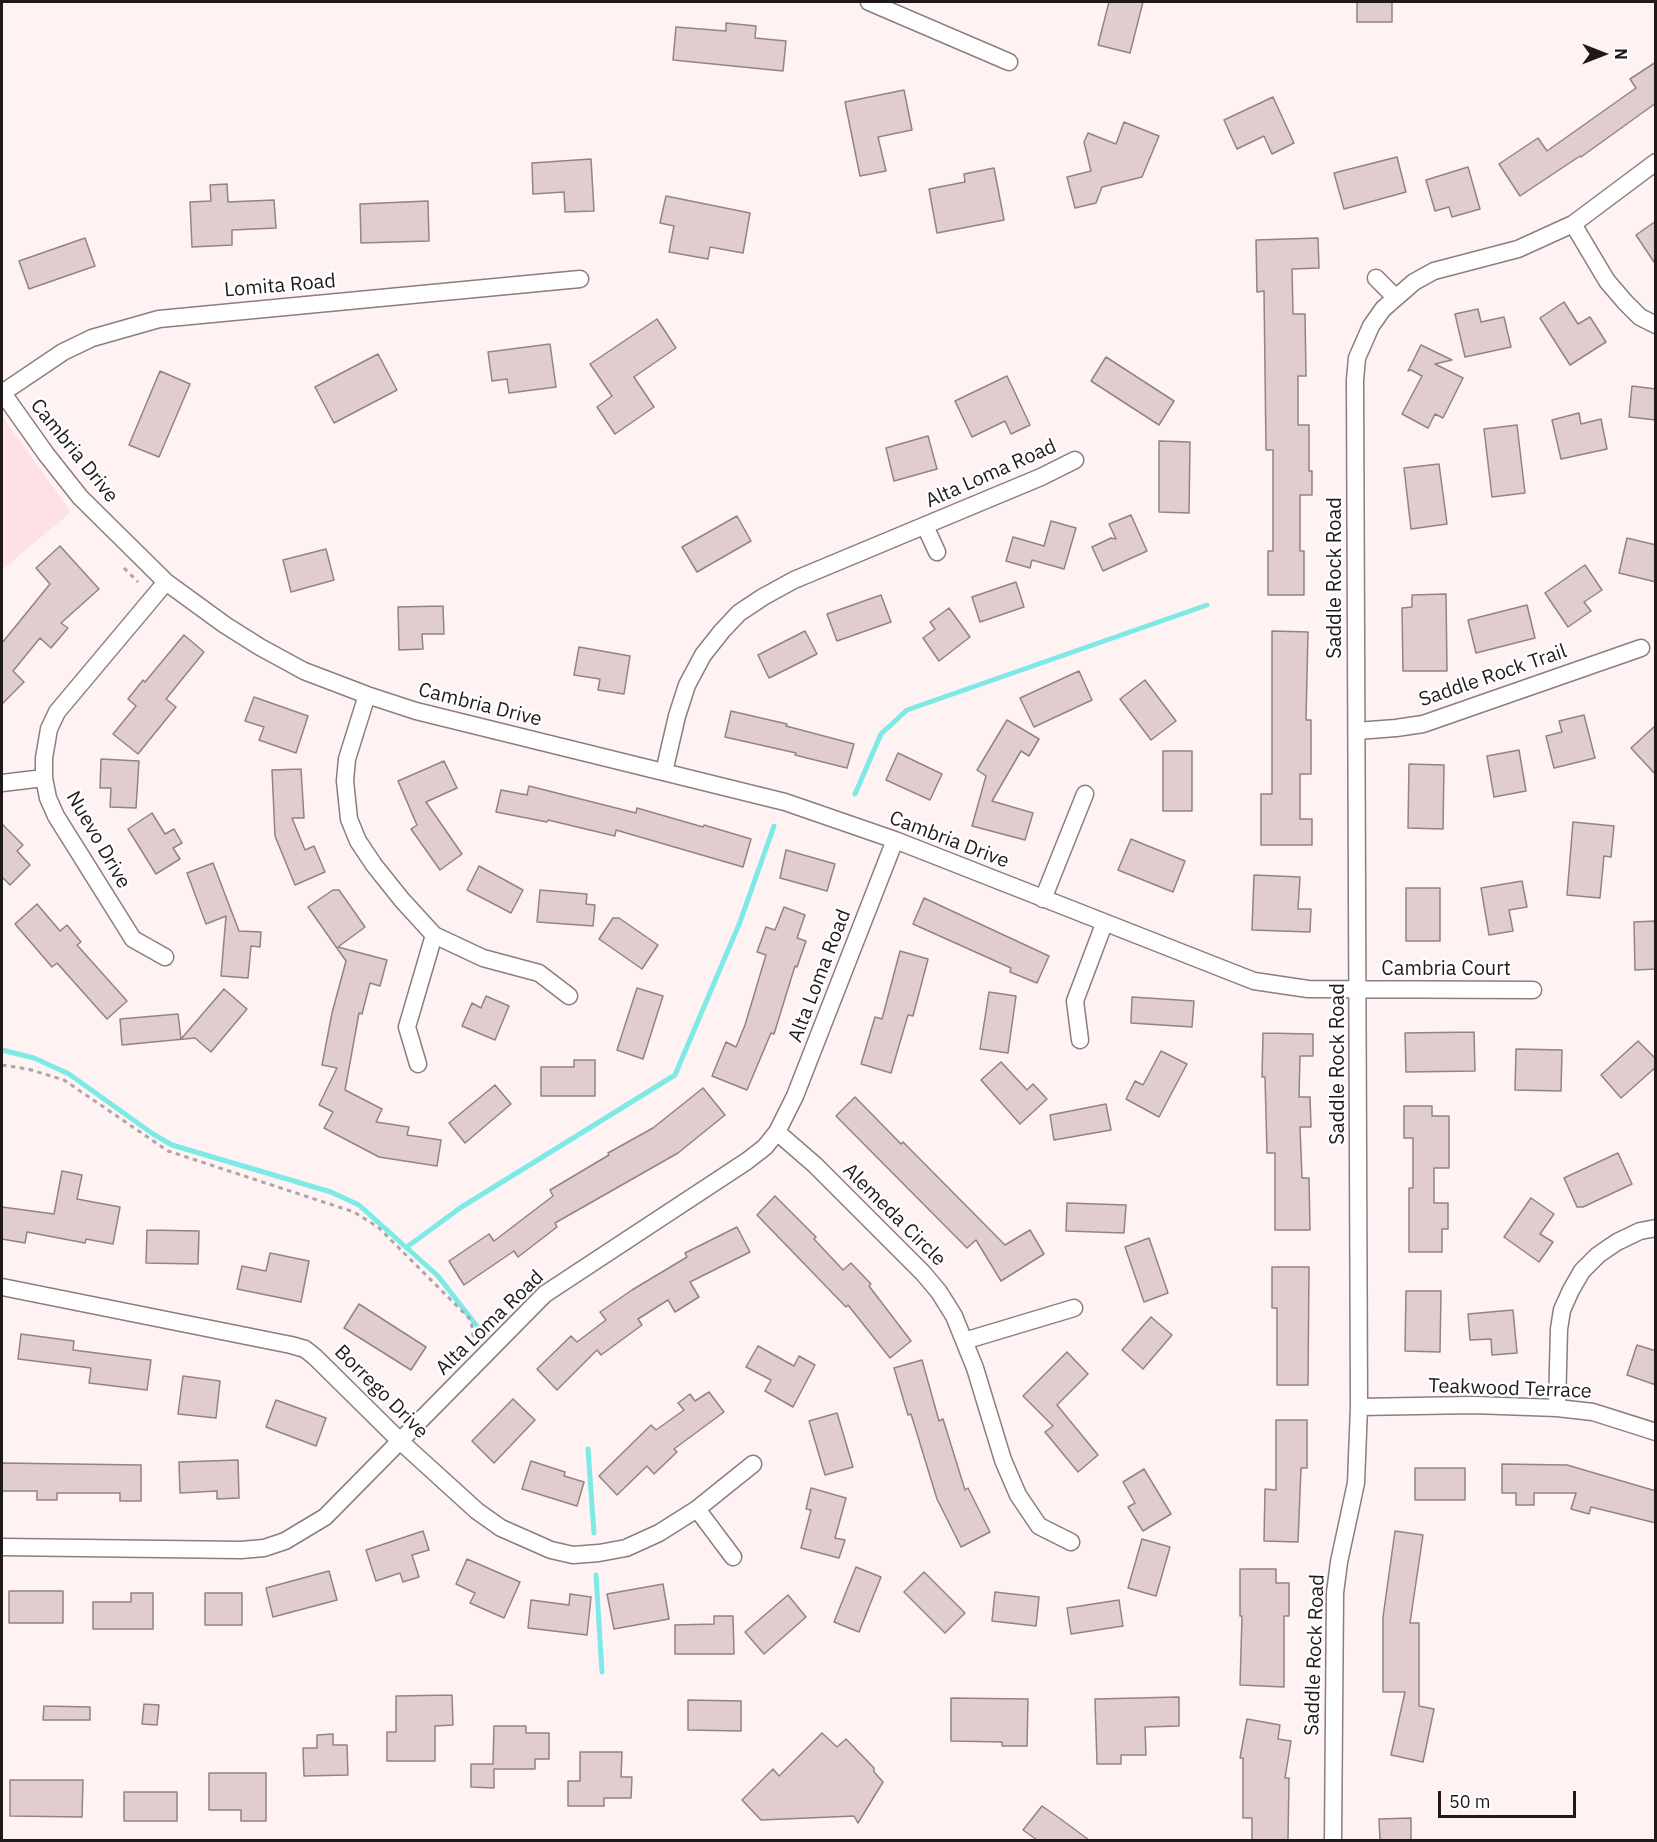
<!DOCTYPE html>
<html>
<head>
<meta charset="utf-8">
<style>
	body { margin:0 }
	#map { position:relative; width:1657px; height:1842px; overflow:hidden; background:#fef2f3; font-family:"IBM Plex Sans",sans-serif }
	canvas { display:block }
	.frame { position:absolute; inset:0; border:3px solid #20191a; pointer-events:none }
	.north { position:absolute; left:1573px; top:24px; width:60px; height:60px; -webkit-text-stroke:4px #fff; paint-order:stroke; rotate:90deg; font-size:16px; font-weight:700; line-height:24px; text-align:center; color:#20191a }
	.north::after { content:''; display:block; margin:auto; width:21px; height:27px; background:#20191a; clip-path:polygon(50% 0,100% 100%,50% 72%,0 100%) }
	.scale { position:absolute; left:1438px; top:1791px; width:138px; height:27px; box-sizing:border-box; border:3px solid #20191a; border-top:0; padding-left:8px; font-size:18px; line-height:21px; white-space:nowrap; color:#20191a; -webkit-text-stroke:4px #fff; paint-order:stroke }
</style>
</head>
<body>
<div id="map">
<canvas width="1657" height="1842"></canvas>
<div class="frame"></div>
<div class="north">N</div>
<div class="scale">50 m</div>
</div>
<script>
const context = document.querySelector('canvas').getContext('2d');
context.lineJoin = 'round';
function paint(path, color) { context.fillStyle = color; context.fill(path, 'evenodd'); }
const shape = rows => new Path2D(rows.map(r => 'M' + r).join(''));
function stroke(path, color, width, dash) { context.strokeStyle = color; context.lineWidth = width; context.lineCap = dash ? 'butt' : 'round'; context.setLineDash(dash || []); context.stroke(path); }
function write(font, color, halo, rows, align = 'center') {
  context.font = font + ' "IBM Plex Sans",sans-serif'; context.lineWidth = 4.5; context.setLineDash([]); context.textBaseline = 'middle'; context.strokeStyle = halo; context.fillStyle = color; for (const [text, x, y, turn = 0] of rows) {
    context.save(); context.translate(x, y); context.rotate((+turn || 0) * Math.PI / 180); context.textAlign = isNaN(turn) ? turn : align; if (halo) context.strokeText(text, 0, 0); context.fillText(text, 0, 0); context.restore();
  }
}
const built = shape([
	[2,416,71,512,2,570]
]);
const stream = shape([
	[855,794,881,734,907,710,1207,605],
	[2,1050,34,1058,69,1074,153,1134,172,1145,331,1192,359,1205,438,1276,480,1330],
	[407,1247,460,1208,675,1075,740,922,774,826],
	[588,1449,594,1533],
	[596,1575,602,1672]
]);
const building = shape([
	[1109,2,1143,2,1130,53,1098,45,1109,2],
	[1357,2,1392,2,1392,22,1357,22,1357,2],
	[726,23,756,26,755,38,786,41,783,71,673,60,676,27,726,31,726,23],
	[1656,62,1656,103,1581,157,1580,156,1520,196,1499,164,1538,138,1547,151,1636,88,1630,79,1656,62],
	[904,90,912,130,878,137,886,171,860,176,845,102,904,90],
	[1273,97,1294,143,1272,154,1264,136,1237,149,1224,120,1273,97],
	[1124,122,1159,136,1142,177,1102,187,1096,203,1075,208,1067,177,1091,171,1084,142,1088,133,1116,144,1124,122],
	[1397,157,1406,192,1344,209,1334,173,1397,157],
	[591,159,594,211,565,212,564,192,533,194,532,163,591,159],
	[1468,167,1480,209,1452,217,1449,207,1435,211,1426,180,1468,167],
	[994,168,1004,220,937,233,929,189,965,182,964,174,994,168],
	[227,184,228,202,274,200,276,228,232,230,232,245,192,247,190,202,211,201,210,185,227,184],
	[666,196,750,213,743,253,710,247,708,259,669,252,674,226,660,223,666,196],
	[428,201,429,241,361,243,360,204,428,201],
	[1656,221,1656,265,1636,235,1656,221],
	[85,238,95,266,29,289,19,261,85,238],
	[1318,238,1319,268,1292,269,1293,314,1305,314,1306,376,1298,376,1298,425,1309,425,1309,471,1312,471,1312,495,1300,495,1300,551,1304,551,1304,595,1268,595,1268,551,1273,551,1273,450,1266,450,1264,291,1257,292,1256,240,1318,238],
	[1564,302,1578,324,1590,317,1606,342,1570,365,1540,318,1564,302],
	[1478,309,1481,322,1504,317,1511,347,1465,357,1455,314,1478,309],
	[657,319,676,348,634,377,654,407,615,434,597,407,612,396,590,364,657,319],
	[550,344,556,387,509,393,507,379,492,381,488,352,550,344],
	[1421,345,1452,360,1435,364,1463,378,1443,418,1435,414,1428,428,1402,414,1422,376,1411,370,1408,371,1421,345],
	[378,354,397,390,334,423,315,387,378,354],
	[1106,357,1174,401,1159,425,1091,381,1106,357],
	[160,371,190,384,159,457,129,445,160,371],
	[1007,376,1030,425,1011,434,1005,421,972,437,955,401,1007,376],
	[1632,386,1656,389,1656,420,1629,417,1632,386],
	[1579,413,1581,424,1601,419,1607,449,1561,459,1552,420,1579,413],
	[1517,425,1525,493,1492,497,1484,429,1517,425],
	[928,436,937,469,894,481,886,448,928,436],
	[1159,441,1190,442,1189,513,1159,512,1159,441],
	[1439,464,1447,524,1411,529,1404,468,1439,464],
	[1131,515,1147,551,1103,571,1092,547,1111,538,1116,539,1109,524,1131,515],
	[737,516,751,541,697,572,682,547,737,516],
	[1051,521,1076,528,1064,569,1032,560,1030,568,1006,561,1013,537,1044,546,1051,521],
	[1627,538,1656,545,1656,582,1619,573,1627,538],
	[60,546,99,589,61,623,68,628,51,648,40,638,13,671,24,682,2,704,2,643,50,584,36,568,60,546],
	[326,549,334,580,291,592,283,560,326,549],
	[1585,565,1602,590,1584,602,1591,611,1568,627,1545,593,1585,565],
	[1016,582,1024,607,980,622,972,597,1016,582],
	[1446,594,1447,671,1403,671,1402,608,1412,607,1412,595,1446,594],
	[881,595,891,622,837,641,827,614,881,595],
	[1527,605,1535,638,1476,653,1468,620,1527,605],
	[443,606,444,634,422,634,423,649,399,650,398,607,443,606],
	[949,608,970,637,939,661,923,638,935,629,930,622,949,608],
	[805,631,817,654,769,678,758,655,805,631],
	[1272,631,1308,632,1306,720,1311,720,1311,774,1300,774,1300,819,1312,819,1312,845,1261,845,1261,794,1272,794,1272,631],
	[184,635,204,652,166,699,176,707,138,754,113,734,136,706,128,699,143,680,145,682,184,635],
	[579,647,630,656,624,694,598,690,600,679,574,675,579,647],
	[1079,671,1092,700,1034,727,1020,698,1079,671],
	[1145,680,1176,721,1151,740,1120,699,1145,680],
	[254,697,308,716,296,753,259,740,264,727,245,721,254,697],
	[731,711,787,724,786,726,854,744,847,768,795,755,796,753,725,737,731,711],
	[1584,715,1595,758,1554,768,1546,736,1562,732,1559,721,1584,715],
	[1007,720,1039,739,1029,756,1021,751,992,801,1033,813,1025,840,972,826,986,776,977,770,1007,720],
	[1656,725,1656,775,1631,748,1656,725],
	[1519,750,1526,791,1494,797,1487,756,1519,750],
	[1163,751,1192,751,1192,811,1163,811,1163,751],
	[898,753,942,774,930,800,886,780,898,753],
	[101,759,139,761,136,808,110,807,111,788,100,788,101,759],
	[444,761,457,788,426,802,462,854,440,870,411,829,417,825,398,781,444,761],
	[1409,764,1444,765,1443,829,1408,828,1409,764],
	[301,769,304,818,292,818,305,850,314,846,325,872,295,885,275,836,272,770,301,769],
	[529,786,636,813,637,808,703,827,704,825,751,839,743,867,616,830,615,836,548,820,547,822,496,812,501,790,527,795,529,786],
	[152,813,165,834,174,829,182,843,173,848,180,859,156,874,128,829,152,813],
	[1573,822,1614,826,1611,857,1604,856,1600,898,1567,895,1573,822],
	[2,824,23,845,17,851,30,865,10,885,2,877,2,824],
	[1131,839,1185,861,1173,892,1118,870,1131,839],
	[786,850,835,864,827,891,780,878,786,850],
	[213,863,239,931,261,932,260,947,251,946,248,978,221,976,226,916,206,924,187,873,213,863],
	[479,866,523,890,511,913,467,890,479,866],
	[1254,875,1300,877,1298,909,1311,909,1310,932,1252,930,1254,875],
	[1522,881,1527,907,1509,910,1513,931,1489,935,1481,888,1522,881],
	[1406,888,1440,888,1440,941,1406,941,1406,888],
	[333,890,339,890,365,927,338,947,387,960,380,986,370,983,362,1014,359,1013,345,1090,382,1109,376,1122,409,1127,407,1135,441,1140,437,1166,379,1157,324,1128,333,1112,319,1105,337,1068,322,1065,332,1013,346,961,308,907,333,890],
	[540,890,587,894,586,904,595,905,593,926,537,922,540,890],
	[924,898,1049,956,1037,983,1010,972,1011,968,913,924,924,898],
	[37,904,60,931,67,925,81,942,77,945,127,1001,107,1019,57,963,52,967,15,924,37,904],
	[784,907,805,915,797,938,806,941,797,967,795,966,774,1034,771,1033,747,1090,712,1076,726,1042,736,1047,745,1025,766,955,757,952,766,927,775,930,784,907],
	[613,918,619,918,658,945,642,969,599,939,613,918],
	[1656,921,1656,969,1635,970,1634,922,1656,921],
	[900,951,928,959,913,1016,908,1015,891,1073,861,1064,875,1017,882,1019,900,951],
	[637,988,663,996,643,1059,617,1050,637,988],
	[224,989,247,1009,211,1052,195,1038,122,1045,120,1019,178,1014,181,1039,224,989],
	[989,992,1016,996,1008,1053,980,1049,989,992],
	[486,996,509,1006,495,1040,462,1026,472,1003,481,1008,486,996],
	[1132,997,1194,1001,1192,1027,1131,1023,1132,997],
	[1474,1032,1475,1071,1406,1072,1405,1033,1474,1032],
	[1263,1033,1313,1034,1313,1056,1300,1056,1299,1097,1310,1097,1311,1127,1300,1127,1302,1178,1309,1178,1310,1230,1275,1230,1275,1153,1267,1153,1265,1077,1262,1077,1263,1033],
	[1638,1041,1656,1059,1656,1067,1621,1098,1601,1075,1638,1041],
	[1516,1049,1562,1050,1561,1091,1515,1090,1516,1049],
	[1161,1051,1187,1064,1159,1117,1126,1099,1135,1081,1143,1085,1161,1051],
	[574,1060,595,1060,595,1096,541,1096,541,1067,574,1067,574,1060],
	[1001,1062,1027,1090,1033,1084,1047,1099,1020,1124,981,1080,1001,1062],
	[495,1085,511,1104,465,1143,449,1123,495,1085],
	[703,1088,725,1115,678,1153,555,1223,557,1227,518,1257,514,1251,464,1285,449,1261,489,1234,494,1241,553,1196,550,1190,609,1155,608,1153,653,1128,703,1088],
	[855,1097,901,1144,903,1142,1005,1245,1030,1230,1044,1254,1001,1281,976,1240,967,1248,836,1116,855,1097],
	[1106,1104,1111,1130,1054,1140,1050,1115,1106,1104],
	[1404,1106,1432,1106,1432,1116,1449,1116,1449,1168,1434,1168,1434,1203,1448,1203,1448,1229,1442,1229,1442,1252,1409,1252,1409,1188,1413,1188,1413,1138,1404,1138,1404,1106],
	[1618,1153,1632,1184,1583,1207,1577,1207,1564,1178,1618,1153],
	[62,1171,82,1175,77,1199,120,1207,113,1244,86,1239,85,1243,27,1232,25,1243,2,1239,2,1207,54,1214,62,1171],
	[775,1196,816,1237,814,1239,843,1270,851,1263,871,1284,869,1286,911,1341,890,1358,848,1305,846,1307,757,1215,775,1196],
	[1531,1198,1554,1214,1540,1234,1553,1242,1539,1262,1504,1237,1531,1198],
	[1067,1203,1126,1205,1124,1233,1066,1231,1067,1203],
	[737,1227,750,1252,690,1282,699,1297,675,1312,668,1300,638,1319,642,1325,601,1355,597,1350,557,1390,537,1369,571,1336,577,1342,606,1320,600,1312,632,1290,687,1257,685,1253,737,1227],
	[147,1230,199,1231,198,1264,146,1263,147,1230],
	[1149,1238,1168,1293,1144,1302,1125,1247,1149,1238],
	[270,1253,309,1261,301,1302,237,1289,242,1266,266,1271,270,1253],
	[1272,1267,1309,1267,1308,1385,1277,1385,1277,1308,1272,1308,1272,1267],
	[1406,1291,1441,1291,1440,1352,1405,1351,1406,1291],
	[359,1304,426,1347,411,1370,344,1328,359,1304],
	[1513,1310,1517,1353,1492,1355,1491,1339,1470,1340,1468,1314,1513,1310],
	[1151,1317,1172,1335,1143,1369,1122,1350,1151,1317],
	[21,1334,74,1341,73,1350,151,1360,147,1390,89,1383,91,1368,18,1359,21,1334],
	[1637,1345,1656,1351,1656,1385,1627,1375,1637,1345],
	[758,1346,794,1366,799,1356,815,1365,793,1407,765,1391,771,1380,746,1367,758,1346],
	[1067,1352,1088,1374,1057,1405,1098,1455,1078,1472,1045,1432,1053,1426,1023,1396,1067,1352],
	[922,1360,939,1421,943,1419,965,1490,968,1488,990,1532,961,1547,937,1499,911,1414,908,1415,894,1368,922,1360],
	[183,1376,220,1381,216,1418,178,1414,183,1376],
	[709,1392,724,1412,674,1449,677,1452,654,1474,647,1466,617,1495,599,1476,651,1425,656,1430,684,1410,678,1403,690,1394,695,1401,709,1392],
	[513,1399,535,1420,494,1463,472,1441,513,1399],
	[276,1400,326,1418,316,1446,266,1427,276,1400],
	[837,1413,853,1467,825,1475,809,1421,837,1413],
	[1276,1420,1307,1420,1307,1468,1301,1468,1298,1542,1264,1541,1265,1489,1276,1490,1276,1420],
	[238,1460,239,1498,217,1499,217,1491,180,1493,179,1462,238,1460],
	[531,1461,565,1472,564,1476,584,1482,577,1506,522,1489,531,1461],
	[2,1463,141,1465,141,1501,120,1501,120,1493,57,1493,57,1500,37,1500,37,1491,2,1491,2,1463],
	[1502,1464,1567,1465,1656,1491,1656,1523,1591,1507,1589,1514,1571,1509,1576,1493,1534,1493,1534,1505,1516,1505,1516,1493,1502,1493,1502,1464],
	[1415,1468,1465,1468,1465,1500,1415,1500,1415,1468],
	[1144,1469,1171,1514,1143,1531,1128,1507,1135,1503,1123,1482,1144,1469],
	[811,1488,846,1498,835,1538,845,1540,839,1558,801,1548,811,1510,806,1509,811,1488],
	[423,1531,429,1550,412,1555,419,1577,403,1582,400,1573,376,1581,366,1550,423,1531],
	[1395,1531,1423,1535,1410,1623,1419,1623,1419,1706,1434,1709,1423,1762,1391,1755,1405,1692,1383,1692,1383,1617,1395,1531],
	[1142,1539,1170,1547,1156,1596,1128,1588,1142,1539],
	[467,1559,520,1582,504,1618,470,1603,475,1593,456,1584,467,1559],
	[856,1567,881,1577,859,1632,834,1622,856,1567],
	[1240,1569,1276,1569,1276,1583,1289,1583,1289,1616,1284,1616,1284,1687,1240,1685,1242,1616,1240,1616,1240,1569],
	[329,1571,337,1600,273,1617,266,1588,329,1571],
	[924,1572,965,1613,945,1633,904,1592,924,1572],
	[663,1584,669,1619,614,1629,607,1594,663,1584],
	[9,1591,63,1591,63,1623,9,1623,9,1591],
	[995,1592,1039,1597,1036,1626,992,1621,995,1592],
	[131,1593,153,1593,153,1629,93,1629,93,1602,131,1602,131,1593],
	[205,1593,242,1593,242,1625,205,1625,205,1593],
	[570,1594,591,1597,587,1635,528,1628,531,1600,569,1605,570,1594],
	[788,1595,806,1617,764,1654,745,1632,788,1595],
	[1119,1600,1123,1626,1071,1634,1067,1608,1119,1600],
	[714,1616,733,1616,734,1654,675,1654,675,1625,714,1624,714,1616],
	[452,1695,453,1725,435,1726,435,1761,387,1761,387,1732,396,1732,396,1696,452,1695],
	[1179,1697,1179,1726,1145,1727,1146,1755,1121,1755,1121,1764,1097,1764,1095,1699,1179,1697],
	[951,1698,1028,1699,1027,1746,1002,1746,1002,1742,951,1741,951,1698],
	[688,1700,741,1701,741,1731,688,1730,688,1700],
	[144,1704,159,1705,157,1725,142,1724,144,1704],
	[44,1706,90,1707,90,1720,43,1720,44,1706],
	[1247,1719,1280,1725,1278,1739,1291,1741,1285,1778,1289,1778,1288,1840,1252,1840,1252,1818,1243,1818,1243,1758,1240,1758,1247,1719],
	[494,1726,526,1726,526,1733,549,1733,549,1759,535,1759,535,1769,494,1769,494,1788,471,1787,471,1764,493,1764,494,1726],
	[822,1733,837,1747,846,1739,874,1768,874,1772,883,1782,858,1823,854,1816,761,1820,742,1800,773,1769,779,1776,822,1733],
	[333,1734,333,1745,347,1745,348,1775,304,1776,303,1748,317,1748,317,1735,333,1734],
	[580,1752,622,1752,621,1777,632,1777,631,1798,604,1798,604,1806,568,1806,568,1781,580,1781,580,1752],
	[209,1773,266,1773,266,1821,241,1821,241,1810,209,1810,209,1773],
	[10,1780,83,1780,82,1817,10,1816,10,1780],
	[124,1792,177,1792,177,1821,124,1821,124,1792],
	[1042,1806,1062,1820,1089,1840,1037,1840,1023,1830,1042,1806],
	[1411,1818,1411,1840,1380,1840,1379,1819,1411,1818]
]);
const path = shape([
	[124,568,138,582],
	[2,1065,28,1069,64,1080,168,1151,354,1212,378,1227,471,1320,473,1335,478,1339]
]);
const minor = shape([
	[869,2,1009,62],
	[1573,224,1607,281,1625,302,1640,317,1656,325],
	[1376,278,1395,297],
	[2,392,46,454,80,497,166,582,225,625,260,647,304,671,367,695,416,711,785,802,895,840,1254,981,1308,989,1533,990],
	[2,393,63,352,92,338,159,319,580,279],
	[925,526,937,552],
	[367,695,347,759,345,781,349,819,358,841,374,865,402,900,434,935,483,958,539,973,569,996],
	[1357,731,1396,728,1423,724,1641,648],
	[664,772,677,716,687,685,703,655,722,631,739,613,763,597,794,580,1041,477,1075,460],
	[2,783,44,778],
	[1043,899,1085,794],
	[165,957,133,939,56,816,48,798,44,778,44,758,49,729,57,712,166,582],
	[1080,1040,1075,1001,1104,924],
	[418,1064,407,1027,434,935],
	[777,1132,815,1165,923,1273,939,1292,954,1316,975,1368,1003,1460,1018,1495,1039,1526,1071,1542],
	[2,1287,291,1345,305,1349,315,1357,401,1442,477,1511,501,1528,551,1550,573,1555,599,1553,626,1548,659,1533,697,1509,753,1464],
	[964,1341,1074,1308],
	[1359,1407,1474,1405,1557,1408,1593,1412,1656,1432],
	[1557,1408,1559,1329,1562,1310,1571,1290,1582,1271,1598,1255,1617,1242,1640,1231,1656,1228],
	[697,1509,733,1557],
	[2,1547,241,1550,264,1548,285,1541,325,1517,545,1294,747,1161,765,1147,777,1132,795,1096,895,840],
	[1333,1840,1335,1593,1339,1562,1356,1483,1359,1407,1355,380,1357,358,1371,326,1383,309,1414,282,1434,271,1518,249,1573,224,1656,162]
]);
const streetNames = [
	["Lomita Road",280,286,-5],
	["Cambria Drive",74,451,51],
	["Alta Loma Road",991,474,-24],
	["Saddle Rock Road",1335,578,-90],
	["Saddle Rock Trail",1493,676,-19],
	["Cambria Drive",480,705,14],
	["Nuevo Drive",98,840,60],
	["Cambria Drive",949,840,21],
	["Cambria Court",1446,969],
	["Alta Loma Road",820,976,-69],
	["Saddle Rock Road",1338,1064,-90],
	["Alemeda Circle",894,1215,45],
	["Alta Loma Road",490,1323,-44],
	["Teakwood Terrace",1510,1389,2],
	["Borrego Drive",381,1392,45],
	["Saddle Rock Road",1315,1655,-88]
];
paint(built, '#fee1e4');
stroke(stream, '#7eeae6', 5);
paint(building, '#e1cdcf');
stroke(building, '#948284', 1.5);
stroke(minor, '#8e7c7e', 19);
stroke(path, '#afa5a6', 3, [4.5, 4.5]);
stroke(minor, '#fff', 16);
write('20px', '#20191a', '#fff', streetNames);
</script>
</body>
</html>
